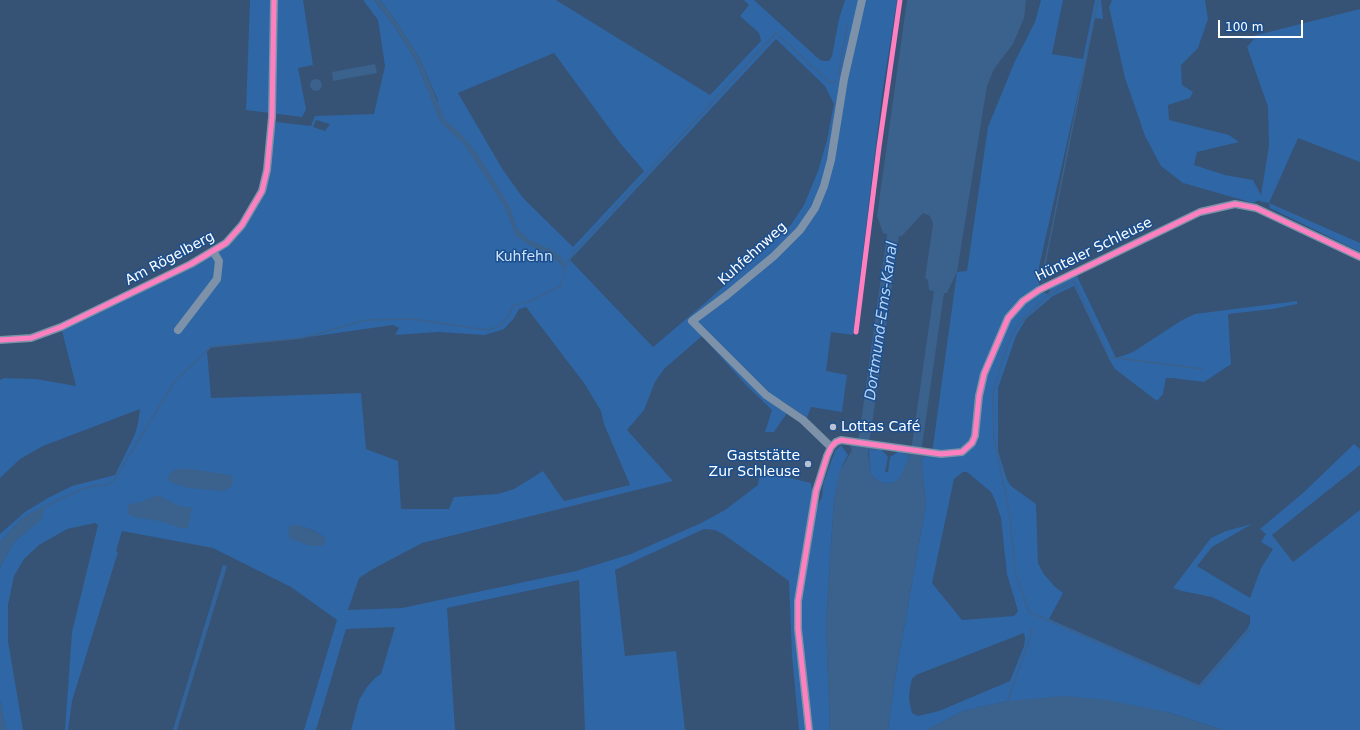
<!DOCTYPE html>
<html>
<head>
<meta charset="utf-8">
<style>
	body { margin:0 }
	#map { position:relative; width:1360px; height:730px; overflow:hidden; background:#365274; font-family:"DejaVu Sans",sans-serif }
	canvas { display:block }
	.scale { position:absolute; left:1218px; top:20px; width:85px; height:18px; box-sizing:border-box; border:2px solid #fff; border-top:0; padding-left:5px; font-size:12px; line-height:14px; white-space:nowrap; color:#fff; -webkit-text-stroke:3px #1b4f8f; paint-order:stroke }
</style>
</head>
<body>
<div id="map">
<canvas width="1360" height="730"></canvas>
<div class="scale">100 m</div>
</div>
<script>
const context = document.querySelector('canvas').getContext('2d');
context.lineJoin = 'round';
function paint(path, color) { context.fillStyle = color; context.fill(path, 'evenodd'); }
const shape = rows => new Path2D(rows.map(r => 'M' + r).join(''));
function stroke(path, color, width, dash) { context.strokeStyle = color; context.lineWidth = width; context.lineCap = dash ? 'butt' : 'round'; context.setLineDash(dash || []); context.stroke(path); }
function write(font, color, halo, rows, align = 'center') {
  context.font = font + ' "DejaVu Sans",sans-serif'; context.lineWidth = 3; context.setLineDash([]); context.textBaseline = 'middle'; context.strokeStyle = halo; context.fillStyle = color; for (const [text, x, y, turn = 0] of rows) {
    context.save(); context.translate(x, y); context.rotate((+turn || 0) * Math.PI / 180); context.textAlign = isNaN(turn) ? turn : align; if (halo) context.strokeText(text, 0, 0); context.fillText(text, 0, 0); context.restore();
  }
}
const green = shape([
	[250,0,303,0,313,65,298,68,306,109,302,117,246,110],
	[363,0,374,0,395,27,417,63,433,103,438,101,421,61,398,24,380,0,556,0,710,95,761,41,759,33,740,16,749,5,744,0,754,0,820,60,825,61,829,61,832,56,839,19,845,0,897,0,882,95,853,335,831,332,826,371,847,375,842,412,811,407,807,418,781,400,787,413,774,432,765,432,772,410,747,386,702,336,664,369,655,382,644,410,627,430,673,481,422,543,373,569,359,578,348,610,402,608,576,571,631,554,701,523,725,510,758,485,760,471,811,483,812,492,811,515,822,497,823,484,835,451,841,445,848,455,843,464,834,499,826,623,830,730,799,730,792,656,789,581,723,534,715,530,704,529,615,570,625,656,676,651,685,730,585,730,579,580,447,608,455,730,351,730,359,700,367,687,375,678,381,674,395,627,346,629,316,730,304,730,337,620,291,587,213,548,122,531,116,551,118,552,72,701,68,730,65,730,72,632,98,525,95,523,67,529,39,545,24,559,14,576,8,605,8,641,23,730,6,730,0,701,0,567,14,542,26,532,22,518,0,542,0,534,25,512,48,498,72,486,115,475,135,434,138,423,140,409,43,446,20,459,0,478,0,380,4,378,36,379,76,386,61,327,213,251,242,225,267,170,276,122,311,126,315,116,374,114,385,66,378,20],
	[776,39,825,86,834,104,827,140,818,171,804,205,790,226,705,303,653,347,570,260],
	[554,53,620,143,644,171,573,247,523,198,503,170,458,93],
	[316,120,330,124,325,131,313,127],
	[526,307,584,383,601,411,604,424,630,485,564,501,543,471,514,489,498,494,454,497,449,509,401,509,398,461,366,449,361,393,211,398,207,351,211,347,302,338,393,325,399,328,395,335,438,332,485,335,504,329,514,318,519,309],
	[297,525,312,530,324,537,325,540],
	[1041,0,1063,0,1052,54,1083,59,1095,0,1101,0,1103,19,1095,18,1039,267,1039,291,1048,294,1051,288,1077,276,1116,358,1133,352,1182,320,1195,314,1297,301,1297,304,1273,309,1228,314,1231,364,1204,382,1172,378,1166,378,1163,394,1157,401,1115,369,1109,359,1074,286,1053,296,1026,319,1016,336,998,388,998,451,1007,480,1011,486,1036,504,1038,563,1043,573,1055,587,1063,593,1049,619,1199,685,1248,628,1250,623,1250,616,1212,597,1182,591,1173,588,1211,538,1226,531,1252,524,1212,547,1197,566,1250,598,1261,568,1273,549,1261,542,1266,534,1260,529,1304,492,1354,444,1360,449,1360,465,1272,535,1293,562,1360,510,1360,730,1223,730,1167,712,1008,701,963,711,927,730,888,730,895,678,926,504,921,458,932,453,957,272,967,271,988,127,1015,61,1035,22],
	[963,472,967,472,991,492,995,500,1001,518,1007,574,1018,611,1014,616,962,620,932,583,954,479],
	[1024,633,1025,639,1024,646,1010,681,939,711,918,716,912,713,909,699,910,688,912,679,916,675],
	[1112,0,1205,0,1208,19,1198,48,1181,65,1182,85,1193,92,1190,98,1168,105,1169,120,1229,135,1239,142,1197,152,1194,165,1225,175,1253,180,1261,195,1269,146,1268,107,1247,47,1254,39,1241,39,1360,9,1360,162,1298,138,1269,203,1360,243,1360,252,1270,208,1269,203,1259,201,1259,200,1253,203,1183,183,1161,166,1145,136,1125,78,1109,7],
	[880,448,888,457,885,472,888,472,890,457,901,450,910,456,902,475,896,482,884,484,873,477,870,471,869,449,876,450],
	[223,565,227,566,177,730,173,730]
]);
const water = shape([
	[374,0,380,0,398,24,421,61,445,120,461,134,477,153,510,207,517,228,528,239,552,250,561,257,565,264,563,267,550,255,529,245,516,236,504,206,464,144,444,126,438,117,417,63,395,27],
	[907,0,1026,0,1024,18,1013,44,994,69,987,86,957,272,947,293,944,293,921,453,930,455,921,458,926,504,895,678,888,730,830,730,826,623,834,499,839,473,852,450,849,443,858,444,887,234,883,233,877,216],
	[923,213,930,216,933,224,925,278,928,280,929,290,934,291,911,451,901,450,905,455,910,456,899,479,895,482,884,484,873,477,870,471,868,452,869,449,876,450,880,448,869,445,899,236,902,236],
	[375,64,377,73,333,81,332,72],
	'310 85a6 6 0 1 1 12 0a6 6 0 1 1-12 0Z',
	[177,469,191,469,230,475,233,479,232,486,223,491,189,488,175,484,167,480,170,473],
	[158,495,179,506,192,508,188,528,181,528,160,521,133,517,127,513,129,504,141,502],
	[45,505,41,520,14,542,0,567,0,542,22,518],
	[290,525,297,525,312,530,324,537,325,540,323,546,310,546,291,539,288,535],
	[1064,696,1107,700,1167,712,1223,730,927,730,963,711,1008,701],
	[0,701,6,730,0,730]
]);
const stream = shape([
	[838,75,847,25],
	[564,273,564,269,574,252,776,33,827,80,832,83,837,81],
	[1043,282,1042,278,1098,0],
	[522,303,531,301,561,286,563,277],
	[1202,369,1109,357,1074,281,1048,295,1025,317,1014,331,1008,344,996,380,993,393,994,438,1010,517,1015,572,1029,612,1200,687,1250,629],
	[44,507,77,491,93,486,108,485,114,480,175,381,211,347,302,338,366,320,412,319,487,330,498,327,508,317,513,306,519,304],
	[1007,703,1031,635,1031,629],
	[175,730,225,567]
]);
const minor = shape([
	[178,330,217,279,219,261,213,251],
	[0,340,31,338,61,327,191,264,226,243,242,225,262,191,267,170,272,117,274,0],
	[831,447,803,420,766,395,692,321,727,295,774,256,800,230,815,208,824,186,831,160,844,79,862,0],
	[809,730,798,629,798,601,816,491,827,456,831,447,836,442,841,440,941,454,962,452,972,443,975,436,979,396,984,374,1008,318,1023,301,1039,290,1200,212,1235,204,1256,208,1360,257]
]);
const cycleway = shape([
	[856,332,879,147,900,0],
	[0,340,31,338,61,327,191,264,226,243,242,225,262,191,267,170,272,117,274,0],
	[809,730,798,629,798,601,816,491,827,456,831,447,836,442,841,440,941,454,962,452,972,443,975,436,979,396,984,374,1008,318,1023,301,1039,290,1200,212,1235,204,1256,208,1360,257]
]);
const markers = [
	[833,427,4,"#b9c2ce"],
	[808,464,4,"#b9c2ce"]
];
const streetNames = [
	["Hünteler Schleuse",1094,250,-26],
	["Kuhfehnweg",753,254,-42],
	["Am Rögelberg",170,259,-28]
];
const parkNames = [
	["Kuhfehn",524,257]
];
const poiNames = [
	["Lottas Café",841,427],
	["Gaststätte",800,456,"right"],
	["Zur Schleuse",800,472,"right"]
];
const waterNames = [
	["Dortmund-Ems-Kanal",882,321,-82]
];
paint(green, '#2f66a5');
paint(water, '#3b618d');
stroke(stream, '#3b618d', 1.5);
stroke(minor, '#7d92a8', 8);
stroke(cycleway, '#ff80c0', 5);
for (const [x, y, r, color] of markers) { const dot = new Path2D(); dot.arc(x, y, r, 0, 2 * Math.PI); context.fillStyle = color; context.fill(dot); stroke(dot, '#1b4f8f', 1.5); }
write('14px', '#fff', '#1b4f8f', streetNames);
write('14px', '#cfe3fa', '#1b4f8f', parkNames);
write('14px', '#fff', '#1b4f8f', poiNames, 'left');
write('italic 15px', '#b5d3f5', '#1b4f8f', waterNames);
</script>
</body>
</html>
